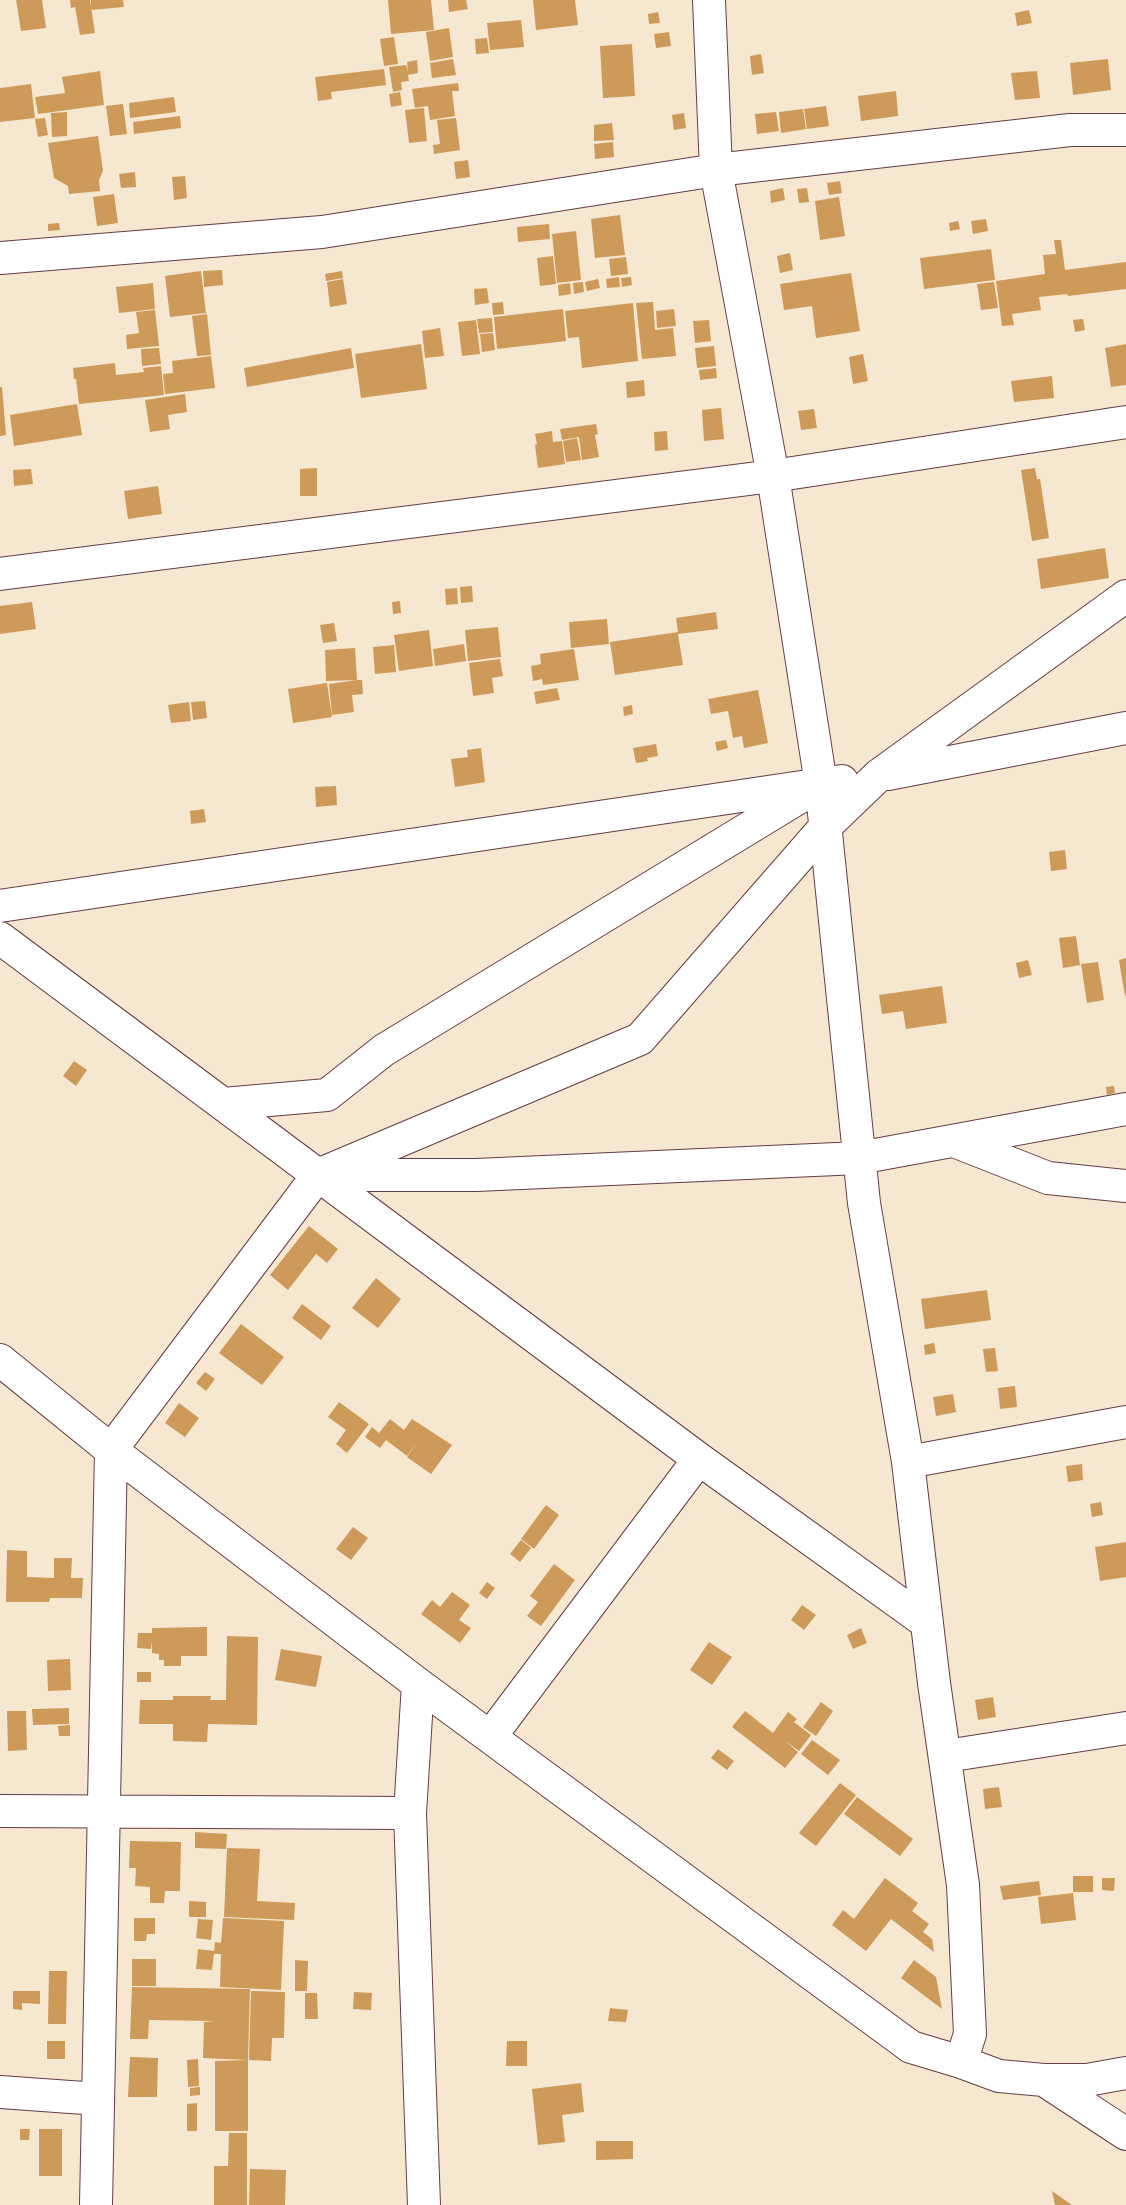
<!DOCTYPE html>
<html>
<head>
<meta charset="utf-8">
<style>
	body { margin:0 }
	canvas { display:block; background:#f6e7d1 }
</style>
</head>
<body>
<canvas width="1126" height="2205"></canvas>
<script>
const context = document.querySelector('canvas').getContext('2d');
context.lineJoin = 'round';
function paint(path, color) { context.fillStyle = color; context.fill(path, 'evenodd'); }
const shape = rows => new Path2D(rows.map(r => 'M' + r).join(''));
function stroke(path, color, width, dash) { context.strokeStyle = color; context.lineWidth = width; context.lineCap = dash ? 'butt' : 'round'; context.setLineDash(dash || []); context.stroke(path); }
const building = shape([
	[16,0,42,0,46,28,21,31],
	[70,0,90,0,95,33,80,35,75,7,71,8],
	[91,0,123,0,124,7,91,10],
	[388,0,431,0,434,30,391,34],
	[448,0,466,0,468,9,449,12],
	[533,0,575,0,578,25,536,30],
	[1029,10,1032,23,1017,26,1015,13],
	[658,12,660,23,649,24,648,14],
	[521,20,524,47,490,50,487,23],
	[449,28,453,57,430,61,426,32],
	[669,32,671,46,656,48,654,34],
	[394,37,398,64,384,66,380,39],
	[487,38,489,53,476,54,475,39],
	[632,44,635,96,603,98,600,46],
	[761,54,764,73,752,75,750,56],
	[453,59,456,75,432,78,430,63],
	[1108,59,1111,90,1073,95,1070,63],
	[417,60,418,73,408,75,409,81,401,82,402,90,393,92,389,67,406,65,408,72,407,62],
	[384,69,386,85,331,92,332,99,318,101,315,77],
	[100,71,104,105,38,114,35,97,65,93,62,77],
	[1037,71,1040,98,1015,100,1011,73],
	[458,83,459,91,452,91,455,116,430,120,428,106,415,108,412,89],
	[31,84,35,118,0,122,0,88],
	[896,91,898,116,861,121,858,96],
	[400,92,402,105,391,107,389,94],
	[174,97,176,112,130,118,129,103],
	[123,104,127,134,110,136,106,106],
	[826,106,829,126,807,129,804,109],
	[424,108,427,141,409,143,405,110],
	[803,109,806,129,781,133,779,112],
	[67,112,67,136,52,137,51,113],
	[776,112,779,131,757,134,755,114],
	[684,113,686,128,674,130,672,115],
	[180,116,181,128,134,134,133,122],
	[45,118,48,135,38,137,35,119],
	[456,118,460,150,434,154,433,145,440,144,437,120],
	[612,123,614,140,594,141,594,125],
	[98,136,103,171,99,180,100,191,69,194,68,186,54,178,48,143],
	[613,142,614,157,595,159,594,144],
	[468,160,470,177,456,179,454,162],
	[135,172,136,187,121,188,119,174],
	[185,176,187,198,174,200,172,177],
	[840,181,842,193,829,195,827,183],
	[783,188,785,200,771,203,770,191],
	[807,188,809,202,799,203,797,189],
	[114,194,118,223,97,226,93,197],
	[839,197,845,236,820,240,815,201],
	[620,215,625,255,595,258,591,219],
	[986,219,988,231,973,234,971,221],
	[958,221,960,229,950,231,949,223],
	[59,223,60,230,48,231,48,224],
	[549,224,550,239,518,242,517,227],
	[576,231,581,280,557,283,552,234],
	[1054,240,1061,240,1065,270,1126,262,1126,289,1068,296,1067,294,1039,297,1041,310,1012,314,1014,325,1002,326,996,281,1045,274,1043,255,1056,254],
	[991,249,995,280,924,289,920,258],
	[790,253,793,270,780,273,777,256],
	[553,256,556,284,540,286,537,258],
	[626,257,628,274,611,276,609,259],
	[222,270,223,285,204,287,203,271],
	[201,271,206,313,170,317,165,276],
	[342,271,343,278,326,281,325,274],
	[851,273,860,331,816,338,812,306,784,310,780,284],
	[619,277,620,287,607,288,606,279],
	[631,277,632,285,622,287,621,278],
	[343,279,347,304,330,307,327,282],
	[598,279,600,288,587,291,585,282],
	[583,282,584,292,574,294,573,283],
	[994,282,998,308,981,310,977,284],
	[153,283,155,309,119,313,116,287],
	[570,283,571,294,559,296,558,285],
	[487,288,489,303,475,305,474,289],
	[503,302,504,314,493,315,492,303],
	[653,302,655,330,673,328,676,356,642,359,636,303],
	[633,303,638,361,582,368,579,337,568,338,565,311],
	[563,309,566,341,497,349,494,317],
	[674,309,676,326,657,328,656,311],
	[155,310,159,346,127,349,126,335,139,333,136,312],
	[207,314,211,355,197,356,192,316],
	[492,318,493,332,479,333,477,319],
	[1083,319,1085,330,1075,332,1073,320],
	[476,320,480,354,462,356,458,322],
	[709,320,711,341,695,343,693,321],
	[440,328,444,356,425,358,422,331],
	[493,333,495,350,482,352,480,334],
	[421,344,427,389,361,398,355,354],
	[1126,344,1126,385,1111,387,1105,348],
	[714,346,716,366,697,368,695,348],
	[159,348,161,364,142,366,141,349],
	[351,348,354,368,247,387,244,368],
	[863,354,868,381,853,384,849,357],
	[211,356,215,388,165,394,163,374,173,373,172,361],
	[115,363,116,375,144,372,143,368,161,366,164,395,79,404,76,379,74,379,73,368],
	[716,368,717,378,700,380,699,370],
	[1052,376,1054,398,1014,402,1011,381],
	[644,380,645,396,627,398,626,382],
	[0,387,2,387,6,435,0,436],
	[185,394,187,412,168,415,170,429,150,432,145,400],
	[77,404,82,435,14,446,10,415],
	[721,408,724,439,704,441,702,410],
	[814,409,817,428,801,430,798,411],
	[596,424,598,434,595,435,599,457,582,460,579,437,562,440,560,429],
	[552,431,553,442,562,441,565,464,538,468,535,445,537,444,535,434],
	[667,431,668,450,655,451,654,432],
	[577,438,581,460,566,462,563,441],
	[317,468,317,496,300,496,300,469],
	[1035,468,1037,479,1040,479,1049,538,1032,541,1021,470],
	[31,469,33,484,14,486,13,470],
	[158,486,162,514,128,519,124,491],
	[1105,548,1109,578,1041,589,1037,559],
	[472,586,473,602,461,603,460,587],
	[457,588,458,604,446,605,445,589],
	[400,601,401,613,393,614,392,602],
	[32,602,36,629,0,634,0,606],
	[716,612,718,629,678,634,683,665,615,675,610,642,678,632,676,618],
	[607,619,609,644,571,648,569,622],
	[334,623,337,641,323,643,320,625],
	[498,627,501,657,468,661,465,630],
	[429,630,433,666,399,671,394,635],
	[464,644,466,661,435,666,433,649],
	[394,645,396,672,375,674,373,647],
	[355,648,357,680,326,681,325,650],
	[574,649,579,680,543,685,542,679,533,681,531,666,541,664,540,654],
	[500,659,503,676,492,678,494,693,473,696,469,663],
	[357,680,362,680,363,694,352,695,354,712,332,715,329,684],
	[327,683,332,717,293,723,288,689],
	[557,688,560,700,536,704,534,692],
	[758,690,768,743,744,748,742,736,733,738,728,711,711,714,708,699],
	[205,701,207,718,193,720,191,702],
	[189,702,191,721,171,723,168,705],
	[632,705,633,714,624,716,623,707],
	[726,740,728,748,717,751,715,742],
	[656,744,658,756,647,758,648,761,636,763,633,748],
	[481,748,485,782,455,787,451,759,468,757,467,750],
	[336,786,337,805,316,807,315,787],
	[204,809,206,822,191,824,190,811],
	[1065,850,1067,869,1051,871,1049,852],
	[1076,936,1080,965,1063,968,1059,938],
	[1126,958,1126,996,1125,996,1119,960],
	[1028,960,1032,975,1019,978,1016,963],
	[1098,962,1104,1000,1087,1003,1081,964],
	[942,986,947,1023,906,1029,903,1011,882,1014,879,995],
	[74,1061,87,1070,76,1086,63,1076],
	[1114,1086,1115,1093,1107,1095,1106,1087],
	[309,1226,338,1249,327,1263,316,1254,288,1290,270,1275],
	[376,1278,401,1299,378,1328,352,1308],
	[987,1290,991,1320,925,1329,921,1299],
	[302,1304,331,1326,321,1340,292,1318],
	[241,1324,284,1357,262,1385,219,1353],
	[934,1343,936,1353,925,1355,924,1345],
	[995,1348,998,1371,986,1372,983,1349],
	[205,1372,215,1379,206,1391,196,1383],
	[1015,1386,1017,1407,1000,1409,998,1388],
	[953,1394,956,1412,936,1416,933,1397],
	[339,1402,369,1424,347,1453,336,1444,346,1430,328,1417],
	[179,1403,199,1418,185,1437,165,1423],
	[390,1419,404,1430,412,1419,452,1445,431,1474,407,1457,420,1438,407,1456,386,1440,380,1448,365,1437,372,1427,379,1433],
	[1082,1464,1083,1480,1068,1482,1066,1466],
	[1101,1502,1103,1515,1092,1517,1090,1504],
	[546,1505,559,1515,534,1549,521,1539],
	[353,1527,368,1538,351,1560,336,1549],
	[521,1540,531,1548,520,1562,510,1554],
	[1126,1542,1126,1577,1100,1581,1095,1547],
	[7,1550,27,1551,27,1577,54,1578,54,1558,72,1558,71,1578,83,1578,82,1598,50,1598,49,1602,6,1602],
	[554,1564,575,1580,541,1626,527,1616,538,1602,530,1596],
	[487,1582,495,1588,487,1599,479,1593],
	[452,1592,470,1605,459,1620,471,1628,460,1643,421,1614,432,1600,440,1607],
	[802,1605,816,1615,804,1630,791,1620],
	[207,1627,207,1656,181,1656,181,1666,164,1666,164,1660,159,1660,159,1654,152,1653,152,1640,151,1649,137,1648,138,1633,152,1633,152,1628],
	[861,1628,867,1643,853,1649,847,1635],
	[227,1636,258,1637,257,1725,208,1724,207,1742,173,1741,173,1724,139,1724,140,1700,173,1700,173,1696,211,1696,210,1700,226,1700],
	[709,1642,732,1657,712,1685,690,1670],
	[281,1649,322,1656,316,1687,275,1680],
	[70,1659,71,1690,48,1691,47,1660],
	[137,1672,151,1672,151,1682,137,1682],
	[993,1697,996,1717,978,1720,975,1700],
	[821,1702,833,1711,816,1736,803,1727],
	[69,1708,69,1724,33,1725,32,1709],
	[7,1711,26,1711,27,1750,8,1751],
	[745,1711,773,1733,788,1712,797,1719,794,1722,811,1735,799,1751,784,1740,798,1752,785,1768,732,1727],
	[70,1725,70,1736,59,1736,58,1726],
	[812,1740,840,1760,828,1775,801,1754],
	[718,1749,734,1761,727,1770,711,1758],
	[840,1783,856,1795,816,1846,799,1833],
	[999,1787,1002,1807,985,1809,983,1789],
	[857,1797,913,1839,900,1856,844,1814],
	[195,1832,227,1834,226,1849,195,1848],
	[130,1841,181,1842,180,1891,165,1891,164,1903,150,1903,150,1887,135,1886,136,1868,129,1868],
	[227,1848,260,1849,257,1901,295,1903,294,1920,224,1917],
	[1073,1876,1093,1876,1093,1892,1073,1892],
	[885,1878,918,1903,912,1911,929,1924,923,1932,932,1939,934,1952,891,1919,866,1951,832,1925,843,1910,854,1919],
	[1102,1878,1115,1878,1114,1891,1102,1890],
	[1039,1881,1041,1895,1003,1900,1000,1886],
	[1073,1893,1076,1920,1041,1924,1038,1897],
	[189,1901,206,1902,206,1917,189,1917],
	[134,1918,155,1918,155,1934,147,1934,146,1941,134,1941],
	[223,1918,284,1921,281,1990,220,1987,221,1954,214,1954,212,1970,196,1969,198,1949,214,1951,215,1942,221,1943],
	[198,1919,213,1920,211,1940,196,1938],
	[132,1959,156,1959,156,1986,132,1986],
	[295,1960,308,1961,307,1991,295,1991],
	[914,1960,936,1977,942,2009,901,1978],
	[49,1971,67,1971,66,2024,48,2024],
	[132,1987,250,1989,248,2060,203,2058,204,2022,214,2021,149,2020,148,2039,130,2039],
	[13,1991,40,1991,40,2004,22,2003,22,2010,13,2009],
	[251,1991,285,1992,284,2038,272,2038,271,2061,249,2060],
	[354,1992,372,1993,371,2010,353,2009],
	[305,1993,317,1993,318,2019,305,2019],
	[610,2008,628,2010,626,2022,608,2021],
	[47,2041,65,2041,65,2059,47,2059],
	[507,2041,527,2041,527,2066,506,2066],
	[130,2057,158,2058,157,2097,128,2097],
	[198,2059,199,2086,188,2087,187,2060],
	[248,2060,248,2131,215,2131,215,2061],
	[581,2083,584,2112,562,2115,565,2142,538,2145,532,2089],
	[200,2087,200,2095,190,2096,190,2088],
	[197,2103,197,2131,187,2131,187,2104],
	[20,2129,30,2129,29,2140,20,2140],
	[39,2129,62,2129,62,2176,39,2176],
	[229,2133,247,2133,247,2205,214,2205,214,2166,228,2166],
	[596,2141,633,2141,633,2159,596,2160],
	[250,2169,286,2170,285,2205,249,2205],
	[1052,2191,1072,2205,1055,2205]
]);
const minor = shape([
	[0,258,322,232,716,170,1070,130,1126,130],
	[0,574,773,476,1126,422],
	[888,774,1126,728],
	[0,906,842,781],
	[0,938,699,1459,927,1623],
	[223,1104,327,1095,384,1050,808,792],
	[954,1141,1048,1178,1126,1186],
	[334,1175,476,1175,859,1158,1126,1109],
	[0,1360,111,1450,418,1684,911,2047,961,2062,970,2034,963,1885,934,1683,908,1462,864,1203,821,784,773,476,716,170,709,0],
	[908,1462,1126,1422],
	[418,1684,410,1813,424,2205],
	[490,1737,699,1459],
	[946,1756,1126,1728],
	[0,1811,410,1813],
	[961,2062,999,2076,1044,2080,1087,2080,1126,2073],
	[1044,2080,1126,2134],
	[0,2092,98,2099],
	[96,2205,111,1450,318,1175,640,1039,826,826,879,775,1126,596]
]);
paint(building, '#cd9a59');
stroke(minor, '#643d44', 34);
stroke(minor, '#fff', 32);
</script>
</body>
</html>
